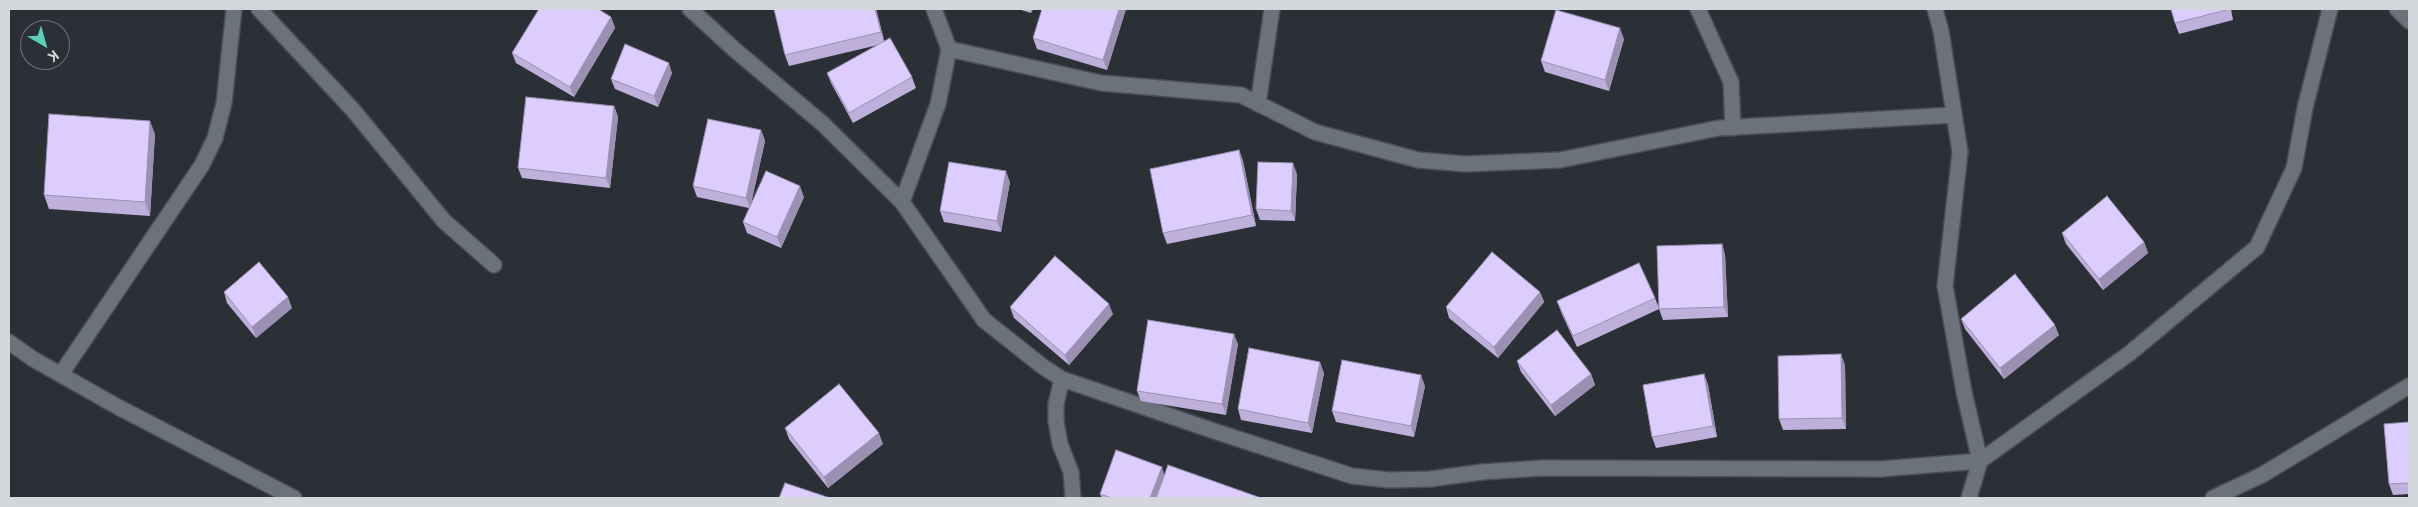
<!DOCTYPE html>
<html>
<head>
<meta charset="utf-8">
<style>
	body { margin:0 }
	#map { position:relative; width:2418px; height:507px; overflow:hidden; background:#2b3037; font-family:"Noto Sans",sans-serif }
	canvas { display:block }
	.frame { position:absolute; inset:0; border:10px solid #d3d6db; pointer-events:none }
	.north { position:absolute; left:20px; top:20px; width:50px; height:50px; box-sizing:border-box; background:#2b3037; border:1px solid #6e7279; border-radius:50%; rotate:142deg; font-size:14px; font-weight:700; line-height:20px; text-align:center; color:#d3d6db }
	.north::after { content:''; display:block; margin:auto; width:18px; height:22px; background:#5ccebb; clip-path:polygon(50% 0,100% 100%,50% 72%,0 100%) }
</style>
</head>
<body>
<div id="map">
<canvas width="2418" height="507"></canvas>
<div class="frame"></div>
<div class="north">K</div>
</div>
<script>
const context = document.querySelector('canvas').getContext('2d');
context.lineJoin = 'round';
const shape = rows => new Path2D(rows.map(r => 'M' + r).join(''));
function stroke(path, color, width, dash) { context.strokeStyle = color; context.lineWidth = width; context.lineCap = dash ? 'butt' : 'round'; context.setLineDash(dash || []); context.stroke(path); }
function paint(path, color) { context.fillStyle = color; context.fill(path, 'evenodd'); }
const street = shape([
	[259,9,353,110,444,221,494,265],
	[690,9,735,50,823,124,902,202,984,320,1042,366,1062,379,1214,431,1352,476,1389,480,1430,479,1482,472,1542,468,1880,469,1980,461,2130,353,2257,247,2294,168,2305,108,2330,9],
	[1698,9,1731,82,1733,128],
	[1935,9,1941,31,1960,152,1945,286,1964,392,1980,461,1969,498],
	[2397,9,2409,21],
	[949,49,1101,83,1241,95,1315,132,1418,160,1465,164,1560,160,1719,128,1954,115],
	[1258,104,1272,9],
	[902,202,938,104,949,49,934,9],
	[9,342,33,359,118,407,294,498],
	[61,374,202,165,215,138,224,103,234,9],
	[1062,379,1056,404,1056,421,1060,444,1071,472,1073,498],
	[2213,498,2262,475,2409,386]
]);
const wall = shape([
	[876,9,884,41,912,77,916,88,853,123,831,83,827,73,878,45,789,66,785,55],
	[1018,9,1033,9,1031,13],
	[1126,9,1107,70,1037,49,1033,38],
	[2171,9,2231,9,2233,20,2179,34,2175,23],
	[611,17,615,28,574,97,516,63,512,53],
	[1624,39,1609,91,1545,72,1541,61],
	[672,73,658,107,615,89,611,79],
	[614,106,618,117,610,188,522,178,518,168],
	[761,130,765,141,751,204,804,197,781,248,747,233,743,222,749,208,697,197,693,186],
	[155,134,150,216,49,209,44,195],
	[1239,150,1243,161,1256,226,1167,244,1163,233],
	[1297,174,1295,221,1260,220,1256,209],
	[1010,182,1001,232,944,222,940,211],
	[2062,233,2144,242,2148,253,2103,290,2066,244],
	[1722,244,1725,255,1728,317,1663,320,1659,309,1577,347,1561,312,1557,301,1655,298,1659,308],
	[224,292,292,308,256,338,227,303],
	[1540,292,1544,302,1498,358,1449,318,1446,307],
	[1010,307,1113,314,1069,365,1014,318],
	[1961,319,2059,335,2004,379,1965,329],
	[1238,344,1226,415,1141,401,1137,391],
	[1517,361,1591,374,1595,385,1555,416,1521,372],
	[1845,365,1846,429,1783,430,1779,419],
	[1324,373,1312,433,1241,420,1238,409],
	[1704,374,1708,385,1717,437,1656,448,1652,437],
	[1425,386,1414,437,1336,422,1332,411],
	[2409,422,2409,494,2393,495,2389,484],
	[785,428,883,444,828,488,789,439],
	[1164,475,1261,498,1102,498,1100,494]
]);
const shadedWall = shape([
	[875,9,876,9,885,43,881,32],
	[1030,9,1033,9,1031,13],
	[1119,9,1126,9,1107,70,1103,60],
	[611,17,615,28,574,97,570,87],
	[1620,28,1624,39,1609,91,1605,80],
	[669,63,672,73,658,107,654,96],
	[614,106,618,117,610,188,606,178],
	[150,121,155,134,150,216,145,202],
	[761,130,765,141,750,208,746,198],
	[1239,150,1243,161,1256,226,1252,215],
	[1293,163,1297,174,1295,221,1291,211],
	[1006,171,1010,182,1001,232,997,221],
	[800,186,804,197,781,248,777,237],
	[2144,242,2148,253,2103,290,2099,279],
	[1722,244,1725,255,1728,317,1724,307],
	[1540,292,1544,302,1498,358,1494,347],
	[288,297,292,308,256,338,252,327],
	[1109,304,1113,314,1069,365,1065,355],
	[2055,325,2059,335,2004,379,2000,368],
	[1234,334,1238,344,1226,415,1222,404],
	[1841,354,1845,365,1846,429,1842,418],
	[1320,362,1324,373,1312,433,1308,423],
	[1591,374,1595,385,1555,416,1551,405],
	[1704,374,1708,385,1717,437,1713,426],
	[1421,375,1425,386,1414,437,1411,426],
	[879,433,883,444,828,488,824,477],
	[1162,467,1165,478,1158,498,1150,498]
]);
const building = shape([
	[539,9,598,9,611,17,570,87,512,53,539,9],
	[774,9,875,9,881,32,785,55,774,9],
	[1042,9,1119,9,1103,60,1033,38,1042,9],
	[2171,9,2230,9,2175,23,2171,9],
	[1556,10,1620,28,1605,80,1541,61,1556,10],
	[890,38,912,77,849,113,827,73,890,38],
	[625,44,669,63,654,96,611,79,625,44],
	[526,97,614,106,606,178,518,168,526,97],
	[49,114,150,121,145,202,44,195,49,114],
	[708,119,761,130,746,198,693,186,708,119],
	[1239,150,1252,215,1163,233,1150,169,1239,150],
	[949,162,1006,171,997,221,940,211,949,162],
	[1258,162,1293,163,1291,211,1256,209,1258,162],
	[766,171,800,186,777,237,743,222,766,171],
	[2107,196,2144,242,2099,279,2062,233,2107,196],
	[1722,244,1724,307,1659,309,1657,246,1722,244],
	[1492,252,1540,292,1494,347,1446,307,1492,252],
	[1055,256,1109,304,1065,355,1010,307,1055,256],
	[259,262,288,297,252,327,224,292,259,262],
	[1639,263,1655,298,1573,336,1557,301,1639,263],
	[2015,274,2055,325,2000,368,1961,319,2015,274],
	[1148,320,1234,334,1222,404,1137,391,1148,320],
	[1557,330,1591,374,1551,405,1517,361,1557,330],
	[1249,348,1320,362,1308,423,1238,409,1249,348],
	[1841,354,1842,418,1779,419,1778,356,1841,354],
	[1342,360,1421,375,1411,426,1332,411,1342,360],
	[1704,374,1713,426,1652,437,1643,385,1704,374],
	[839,384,879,433,824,477,785,428,839,384],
	[2409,422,2409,483,2389,484,2384,424,2409,422],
	[1116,450,1162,467,1150,498,1112,498,1100,494,1116,450],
	[1168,465,1261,498,1156,498,1168,465],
	[785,483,830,498,779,498,785,483]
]);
stroke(street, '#494d54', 18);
stroke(street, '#6c727a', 15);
paint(wall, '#beb0da');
paint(shadedWall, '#9b90b2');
paint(building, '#ddcdfe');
stroke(building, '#9b90b2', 1);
</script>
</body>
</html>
